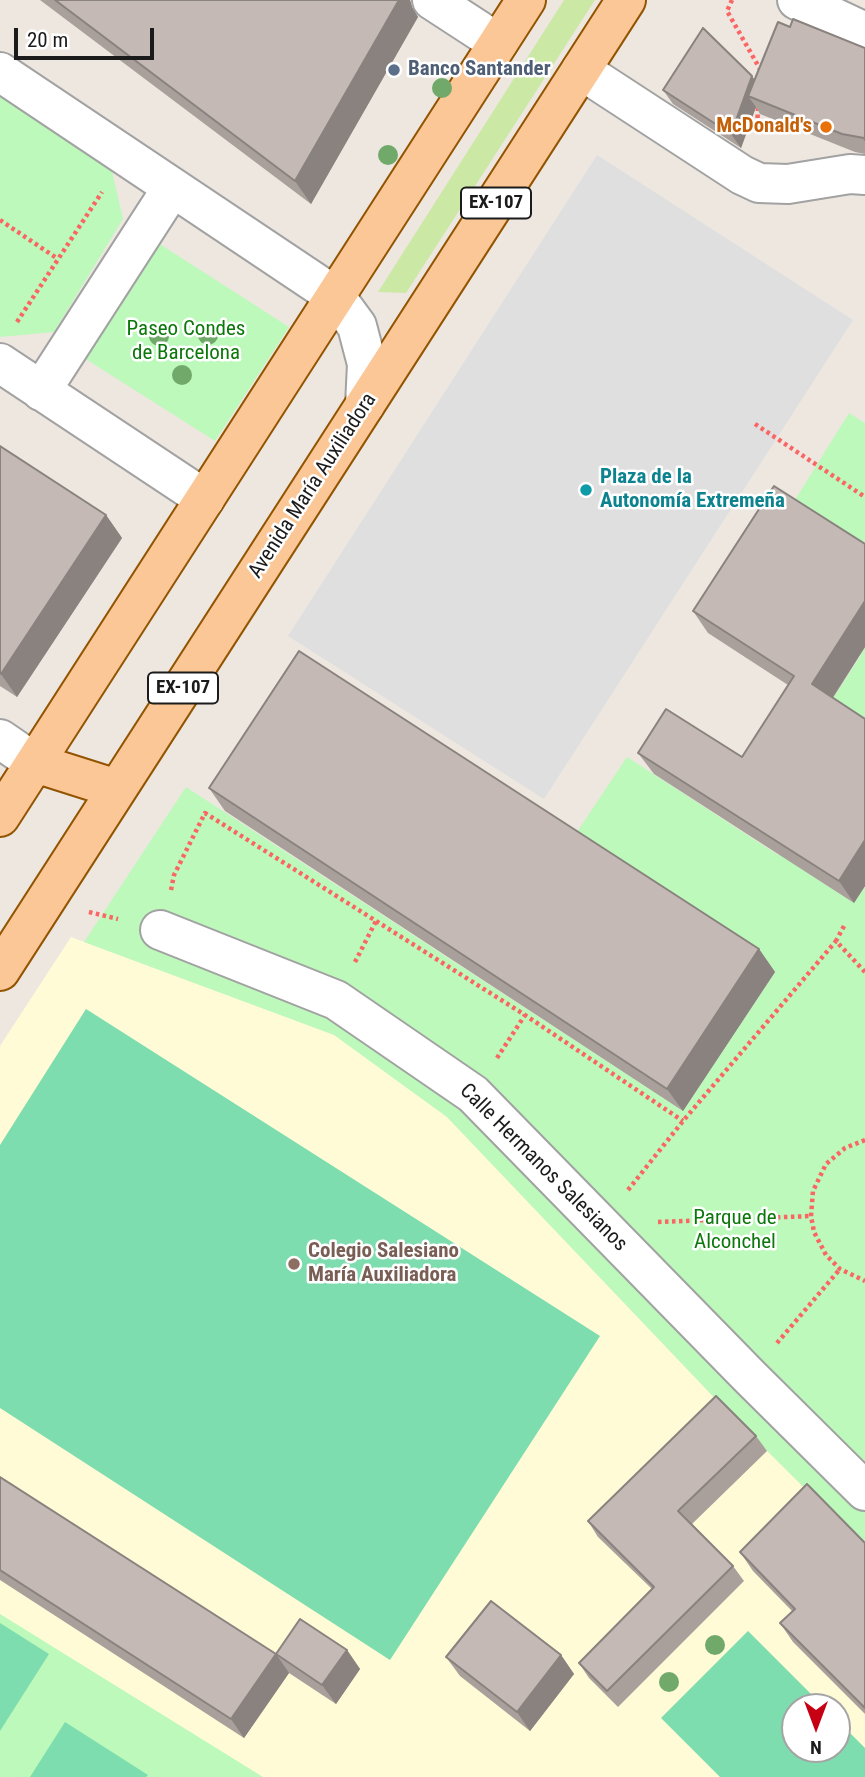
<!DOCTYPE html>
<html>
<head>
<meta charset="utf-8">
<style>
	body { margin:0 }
	#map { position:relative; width:865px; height:1777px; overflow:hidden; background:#ede7e0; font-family:"Roboto Condensed",sans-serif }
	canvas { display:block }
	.north { position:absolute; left:781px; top:1693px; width:70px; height:70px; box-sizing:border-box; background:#fff; border:2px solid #a4a4a4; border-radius:50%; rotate:180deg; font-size:19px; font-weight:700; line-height:28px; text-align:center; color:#1b1b1b }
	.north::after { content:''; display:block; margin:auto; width:24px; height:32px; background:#c60012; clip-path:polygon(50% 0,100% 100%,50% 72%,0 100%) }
	.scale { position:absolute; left:14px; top:28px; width:140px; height:32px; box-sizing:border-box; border:4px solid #1b1b1b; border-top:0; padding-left:9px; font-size:21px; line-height:24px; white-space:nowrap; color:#1b1b1b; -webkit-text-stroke:5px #fff; paint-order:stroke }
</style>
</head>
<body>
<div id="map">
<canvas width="865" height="1777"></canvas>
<div class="north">N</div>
<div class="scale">20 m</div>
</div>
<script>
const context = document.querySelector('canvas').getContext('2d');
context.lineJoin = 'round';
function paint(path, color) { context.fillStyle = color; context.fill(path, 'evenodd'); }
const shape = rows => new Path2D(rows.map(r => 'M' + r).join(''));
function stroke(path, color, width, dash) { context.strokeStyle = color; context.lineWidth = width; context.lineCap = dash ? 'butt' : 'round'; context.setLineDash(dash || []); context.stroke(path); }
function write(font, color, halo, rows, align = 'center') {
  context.font = font + ' "Roboto Condensed",sans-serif'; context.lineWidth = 5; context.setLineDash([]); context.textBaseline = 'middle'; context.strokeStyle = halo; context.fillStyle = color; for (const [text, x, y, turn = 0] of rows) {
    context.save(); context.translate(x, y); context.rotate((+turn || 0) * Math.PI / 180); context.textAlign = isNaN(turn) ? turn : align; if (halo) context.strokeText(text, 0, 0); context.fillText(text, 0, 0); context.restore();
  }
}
const education = shape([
	[71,937,335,1035,447,1117,727,1411,865,1548,865,1777,0,1777,0,1046],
	[795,1707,837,1707,837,1749,795,1749]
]);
const grass = shape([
	[564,0,595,0,406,293,378,292]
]);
const park = shape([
	[0,86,109,158,123,219,54,332,0,337],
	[155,241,289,327,215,441,81,356],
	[849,413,865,423,865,556,790,508],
	[865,635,865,747,824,712,861,655,850,647],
	[627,757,778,855,784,846,798,867,854,903,865,886,865,1548,727,1411,447,1117,334,1035,84,942,186,787,683,1111,775,972,571,841],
	[0,1614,263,1777,0,1777]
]);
const pitch = shape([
	[86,1009,600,1336,390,1660,0,1408,0,1145],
	[0,1623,49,1654,0,1731],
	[748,1631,824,1707,795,1707,795,1749,837,1749,837,1720,865,1748,865,1777,720,1777,661,1718],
	[65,1722,148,1775,146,1777,30,1777]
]);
const parking = shape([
	[597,155,853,320,544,799,288,636]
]);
const path = shape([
	[732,0,727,11,760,69],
	[757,132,758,106],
	[0,220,58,259],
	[17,322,102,192],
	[755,424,865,497],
	[171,890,174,875,205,813,525,1015,683,1121],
	[89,912,118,919],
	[844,926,836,941,865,972],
	[355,962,376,921],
	[497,1058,525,1015],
	[865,1140,845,1148,826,1164,813,1191,811,1216,814,1232,826,1255,840,1269,865,1281],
	[628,1190,683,1121,836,941],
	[658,1222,811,1216],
	[777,1343,840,1269]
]);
const minor = shape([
	[432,0,498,43],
	[797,0,865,32],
	[581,70,742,175,759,183,788,184,850,174,865,175],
	[0,72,335,296,357,326,367,364,365,405],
	[0,363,205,499],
	[41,391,172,188],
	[0,739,35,763],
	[160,930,336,1000,473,1094,749,1376,865,1491]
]);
const major = shape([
	[35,763,117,789],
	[0,817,526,0],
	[0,971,626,0]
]);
const trees = [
	[442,88],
	[388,155],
	[208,335],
	[159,336],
	[182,375],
	[715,1645],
	[669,1682]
];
const wall = shape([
	[40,0,410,0,412,7,418,17,311,204],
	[790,27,865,48,865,154,855,152,760,114,756,107,741,148,673,104,663,90,754,79],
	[0,446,106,515,122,538,17,697,0,686],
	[865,544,865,647,833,698,865,719,865,886,854,903,654,774,638,753,742,757,788,685,708,633,693,611],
	[209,788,759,949,775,972,683,1111,225,811],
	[756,1436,767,1451,692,1524,733,1566,744,1581,618,1707,589,1678,579,1663,652,1589,598,1537,588,1521],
	[0,1477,276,1654,347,1650,360,1669,336,1704,289,1673,244,1738,0,1580],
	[865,1543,865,1714,793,1642,780,1623,792,1611,753,1571,740,1552],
	[561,1655,574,1674,530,1731,460,1676,446,1657]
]);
const shadedWall = shape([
	[399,0,410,0,412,7,418,17,311,204,295,181],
	[752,76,762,90,748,96,756,107,741,148,731,134],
	[106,515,122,538,17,697,1,674],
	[865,601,865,647,827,706,812,684],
	[865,840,865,886,854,903,839,881],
	[759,949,775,972,683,1111,667,1089],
	[347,1650,360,1669,336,1704,322,1685],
	[276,1654,289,1673,244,1738,231,1719],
	[561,1655,574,1674,530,1731,517,1712]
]);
const building = shape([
	[55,0,399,0,295,181,55,0],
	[793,19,865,48,865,140,864,138,842,134,748,96,778,22,790,27,793,19],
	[703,28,752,76,731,134,663,90,703,28],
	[0,446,106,515,1,674,0,673,0,446],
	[774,486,865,544,865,601,812,684,865,719,865,840,839,881,638,753,666,709,742,757,794,676,693,611,774,486],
	[299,651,759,949,667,1089,209,788,299,651],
	[716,1396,756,1436,678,1511,733,1566,607,1691,579,1663,654,1587,588,1521,716,1396],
	[0,1477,276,1654,231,1719,0,1570,0,1477],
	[807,1484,865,1543,865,1708,780,1623,795,1609,740,1552,807,1484],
	[491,1601,561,1655,517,1712,446,1657,491,1601],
	[300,1619,347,1650,322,1685,276,1654,300,1619]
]);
const markers = [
	[394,70,7,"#5c6f8a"],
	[826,127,7,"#e8710a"],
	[586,490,7,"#0f9aa8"],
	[294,1264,7,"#8d6e63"]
];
const shields = [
	[496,203,70],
	[183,688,70]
];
const shieldNames = [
	["EX-107",496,203],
	["EX-107",183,688]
];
const serviceNames = [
	["Banco Santander",408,70]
];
const foodNames = [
	["McDonald's",812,127]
];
const parkNames = [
	["Paseo Condes",186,330],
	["de Barcelona",186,354],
	["Parque de",735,1219],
	["Alconchel",735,1243]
];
const cultureNames = [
	["Plaza de la",600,478],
	["Autonomía Extremeña",600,502]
];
const streetNames = [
	["Avenida María Auxiliadora",313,486,-57],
	["Calle Hermanos Salesianos",543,1168,45]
];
const educationNames = [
	["Colegio Salesiano",308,1252],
	["María Auxiliadora",308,1276]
];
paint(education, '#fffbd7');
paint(grass, '#cce8a5');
paint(park, '#bcf9bb');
paint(pitch, '#7dddaf');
paint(parking, '#dfdfdf');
stroke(minor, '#a2a2a2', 42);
stroke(major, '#925400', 42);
stroke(path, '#fa6664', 4.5, [3.5, 3.5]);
stroke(minor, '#fff', 38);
stroke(major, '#fcc796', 38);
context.fillStyle = '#71a96b';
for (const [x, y] of trees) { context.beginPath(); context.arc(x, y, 10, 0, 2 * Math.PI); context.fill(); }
paint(wall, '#a99f9b');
paint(shadedWall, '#89827e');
paint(building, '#c4b9b4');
stroke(building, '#89827e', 2);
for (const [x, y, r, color] of markers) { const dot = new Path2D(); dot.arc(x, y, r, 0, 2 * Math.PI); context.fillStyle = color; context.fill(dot); stroke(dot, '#fff', 2.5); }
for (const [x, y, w] of shields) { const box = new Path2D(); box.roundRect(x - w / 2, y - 15.5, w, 31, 5); context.fillStyle = '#fff'; context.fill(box); stroke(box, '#1b1b1b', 2); }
write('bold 19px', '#1b1b1b', null, shieldNames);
write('bold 21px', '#4e5e75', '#fff', serviceNames, 'left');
write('bold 21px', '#c56008', '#fff', foodNames, 'right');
write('21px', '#0c770b', '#fff', parkNames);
write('bold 21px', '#0d838f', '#fff', cultureNames, 'left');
write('21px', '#1b1b1b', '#fff', streetNames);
write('bold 21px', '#785e54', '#fff', educationNames, 'left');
</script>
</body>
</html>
